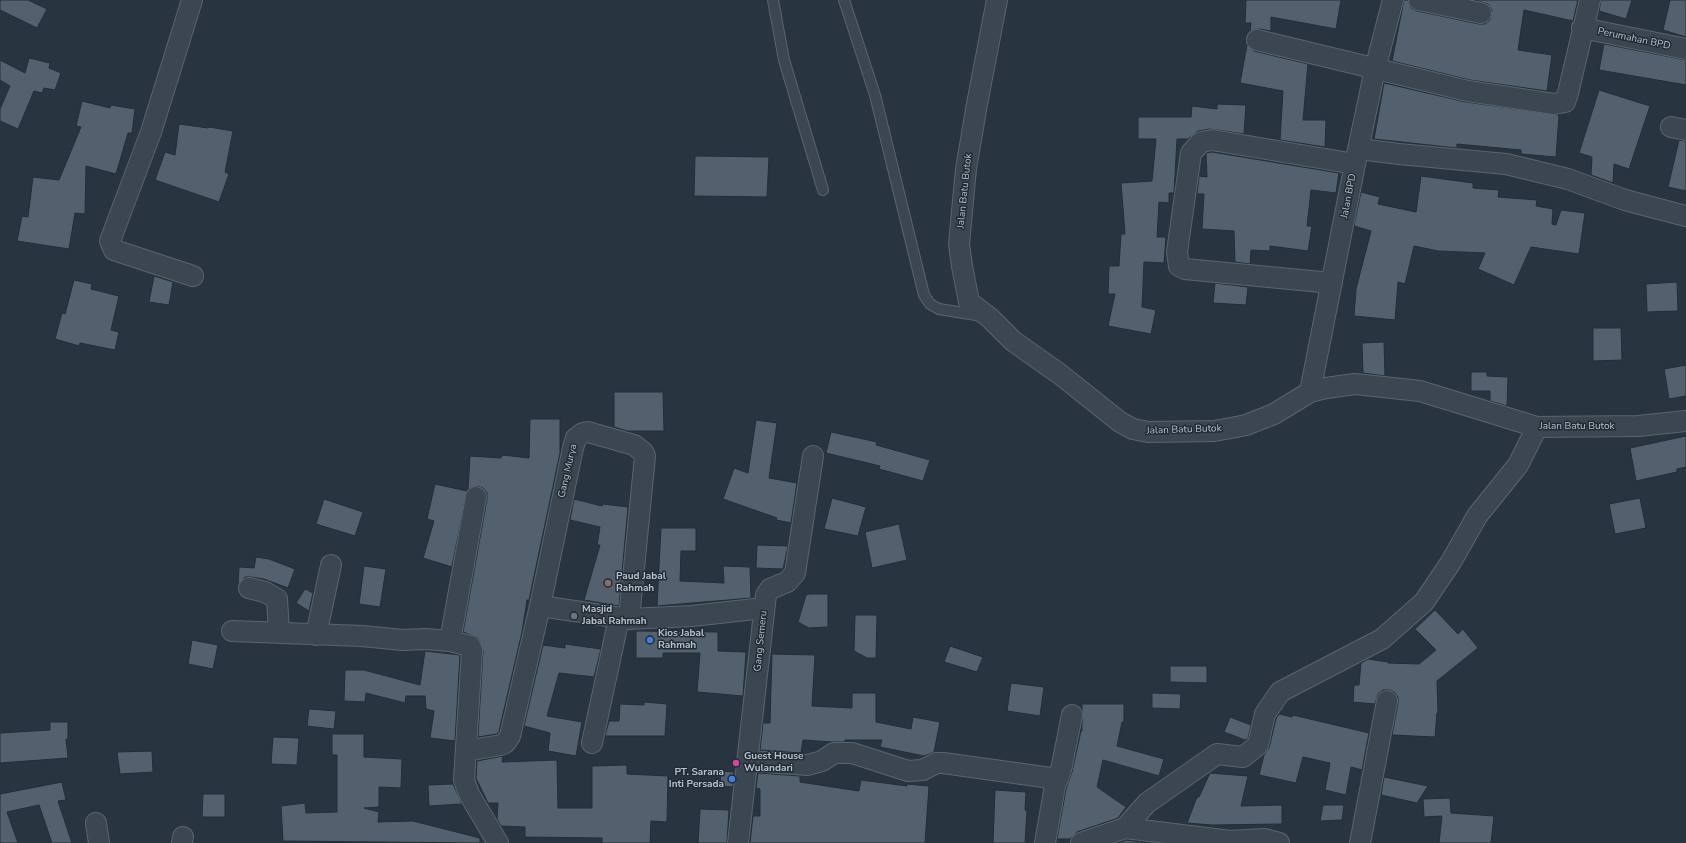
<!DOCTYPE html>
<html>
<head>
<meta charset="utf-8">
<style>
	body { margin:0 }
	canvas { display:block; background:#283540 }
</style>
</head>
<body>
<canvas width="1686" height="843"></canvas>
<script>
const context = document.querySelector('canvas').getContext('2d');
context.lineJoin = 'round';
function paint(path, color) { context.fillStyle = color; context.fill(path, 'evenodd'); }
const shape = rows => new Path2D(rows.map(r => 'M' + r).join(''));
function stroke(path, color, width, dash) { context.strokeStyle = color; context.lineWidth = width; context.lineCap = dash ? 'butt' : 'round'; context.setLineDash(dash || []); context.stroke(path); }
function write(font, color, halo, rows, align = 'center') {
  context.font = font + ' "Nunito Sans",sans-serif'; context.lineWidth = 3; context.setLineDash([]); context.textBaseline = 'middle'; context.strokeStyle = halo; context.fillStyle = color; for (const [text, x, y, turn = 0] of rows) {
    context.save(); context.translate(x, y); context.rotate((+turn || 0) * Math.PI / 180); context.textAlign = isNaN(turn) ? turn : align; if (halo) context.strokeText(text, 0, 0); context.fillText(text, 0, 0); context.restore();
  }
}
const building = shape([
	[0,0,28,0,47,9,37,28,0,10,0,0],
	[1246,0,1341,0,1336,29,1271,17,1271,31,1259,29,1250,31,1251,23,1245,23,1246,0],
	[1404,0,1408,0,1411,8,1417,11,1479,24,1485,24,1490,20,1492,10,1488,4,1475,0,1578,0,1573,21,1524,10,1518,50,1552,55,1547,91,1470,80,1392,61,1404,0],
	[1601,0,1632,0,1626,19,1599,11,1601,0],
	[1670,0,1686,0,1686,37,1663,30,1670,0],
	[1604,44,1686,60,1686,85,1599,70,1604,44],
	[1247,45,1254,51,1308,64,1303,120,1326,120,1325,147,1280,140,1283,91,1240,83,1247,45],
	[29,58,50,63,49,68,61,73,55,90,44,88,42,93,34,91,18,129,0,121,0,109,10,86,0,80,0,60,25,73,29,58],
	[1384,83,1466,102,1559,115,1556,157,1521,154,1521,150,1457,144,1457,148,1374,139,1384,83],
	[1599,90,1650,106,1629,169,1614,164,1613,183,1591,175,1592,157,1579,153,1599,90],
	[82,101,110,108,111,105,135,109,132,133,128,133,116,174,86,166,85,214,75,213,69,249,17,241,22,216,28,217,33,177,59,180,81,127,76,126,82,101],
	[1217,104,1246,105,1244,134,1210,129,1198,131,1188,139,1177,139,1174,193,1169,193,1169,203,1159,202,1157,237,1166,237,1164,263,1144,262,1142,307,1156,310,1151,334,1108,326,1115,294,1108,294,1109,266,1119,266,1121,234,1125,234,1121,183,1152,181,1156,139,1138,139,1138,117,1191,117,1192,106,1217,109,1217,104],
	[179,124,208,128,209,127,233,131,225,172,229,174,219,202,155,180,165,152,175,155,179,124],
	[1679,140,1686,141,1686,191,1668,187,1679,140],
	[1212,152,1339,173,1336,193,1311,190,1307,226,1312,226,1308,251,1270,246,1270,251,1251,250,1250,264,1235,262,1234,231,1202,229,1204,194,1197,194,1199,176,1207,177,1206,153,1212,152],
	[695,156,769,157,767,197,694,196,695,156],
	[1421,176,1473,183,1473,188,1499,190,1498,197,1537,200,1536,206,1553,209,1552,224,1556,225,1561,210,1585,213,1579,254,1531,247,1514,285,1478,269,1485,253,1438,251,1414,246,1405,284,1398,282,1395,320,1354,316,1356,289,1371,231,1354,226,1361,192,1380,197,1378,204,1416,212,1421,176],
	[154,276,173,282,169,305,149,302,154,276],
	[74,280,92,284,91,289,119,296,111,330,119,332,115,350,80,343,79,346,55,339,62,313,65,314,74,280],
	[1677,282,1678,311,1647,312,1646,284,1677,282],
	[1215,283,1248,287,1246,305,1213,303,1215,283],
	[1593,328,1621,328,1622,360,1593,361,1593,328],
	[1384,342,1385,376,1363,373,1362,343,1384,342],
	[1686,365,1686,396,1669,399,1664,369,1686,365],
	[1471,372,1487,372,1487,376,1508,377,1507,406,1490,401,1490,391,1471,391,1471,372],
	[614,392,663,392,664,431,627,431,614,427,614,392],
	[530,419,560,419,560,453,529,600,527,600,522,632,499,731,497,734,478,737,483,651,478,638,463,632,487,499,487,493,483,488,478,486,468,489,470,456,501,458,502,455,529,458,530,419],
	[756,420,777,423,769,478,797,483,791,523,776,520,777,518,723,499,734,468,748,473,756,420],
	[831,432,877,442,876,445,930,460,923,481,879,469,880,466,826,453,831,432],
	[1686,436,1686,467,1677,469,1677,472,1636,481,1630,448,1686,436],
	[435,484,467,491,451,571,452,567,423,558,434,521,427,519,435,484],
	[832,498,866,507,858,536,824,529,832,498],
	[1640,498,1646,528,1615,534,1609,504,1640,498],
	[324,499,363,512,355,536,316,524,324,499],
	[574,499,602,506,603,504,628,507,619,606,584,600,600,545,597,545,600,527,570,520,574,499],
	[899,524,907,560,872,568,865,532,899,524],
	[661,528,696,528,696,551,681,551,680,581,724,583,723,566,750,567,751,598,657,606,661,528],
	[757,545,788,546,783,569,756,568,757,545],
	[256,557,269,559,295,569,288,588,264,579,251,577,245,577,238,584,239,567,254,568,256,557],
	[364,566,386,569,380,607,359,604,364,566],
	[305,589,313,593,309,611,296,603,305,589],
	[809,594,828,594,828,627,809,628,798,622,806,595,809,594],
	[1435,610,1458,634,1463,629,1478,648,1437,681,1438,713,1437,713,1435,737,1392,735,1398,703,1398,697,1394,692,1389,690,1383,690,1378,694,1375,704,1353,702,1354,685,1359,685,1361,663,1368,659,1388,662,1388,663,1419,664,1436,650,1415,629,1435,610],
	[855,615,877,615,876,658,867,658,854,651,855,615],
	[636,631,718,632,718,651,746,652,743,696,697,692,700,653,663,653,663,658,636,658,636,631],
	[192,640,218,645,213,669,188,664,192,640],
	[565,644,601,649,594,677,559,673,547,716,582,722,576,756,548,751,550,733,524,726,543,645,565,648,565,644],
	[950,646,983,657,977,672,944,662,950,646],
	[425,651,460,655,455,741,430,738,434,711,426,709,425,696,406,696,405,703,366,693,365,702,344,701,345,670,364,670,420,685,425,651],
	[772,654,815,655,812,706,852,708,852,693,876,693,876,722,911,729,913,717,940,722,934,752,924,756,880,747,882,740,845,740,845,742,833,742,803,740,801,753,760,750,763,723,770,723,772,654],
	[1170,666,1207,666,1207,683,1170,682,1170,666],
	[1011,683,1044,687,1040,716,1007,711,1011,683],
	[1152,693,1181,694,1180,709,1152,708,1152,693],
	[644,702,667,704,665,736,605,736,609,721,619,721,620,704,644,705,644,702],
	[1082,704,1124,704,1124,722,1122,722,1117,746,1164,759,1159,776,1103,760,1097,787,1126,807,1118,818,1077,832,1070,839,1057,839,1066,789,1072,772,1081,731,1082,731,1082,704],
	[309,709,336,711,334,729,307,726,309,709],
	[1279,714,1292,717,1293,715,1369,733,1362,770,1351,767,1346,795,1325,790,1330,763,1303,757,1296,783,1259,775,1264,755,1269,748,1276,719,1279,714],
	[1230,717,1251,725,1248,739,1245,740,1224,732,1230,717],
	[50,722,68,722,68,739,66,739,68,758,0,763,0,733,50,730,50,722],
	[332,734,364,734,364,757,402,759,401,788,379,787,379,807,364,808,379,812,378,822,413,821,480,838,480,843,283,841,281,806,305,803,306,813,337,812,337,755,332,755,332,734],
	[273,737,299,738,297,765,271,764,273,737],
	[152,751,153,772,120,774,117,752,152,751],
	[503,756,502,762,557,760,558,808,592,808,592,766,627,765,627,774,668,776,667,822,651,821,650,843,602,843,602,838,525,837,525,827,501,826,497,819,498,803,488,803,476,778,477,761,503,756],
	[721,771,734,772,733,787,720,786,721,771],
	[758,773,800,776,800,782,859,791,861,780,907,786,907,784,929,786,925,843,750,843,753,816,760,816,760,789,756,788,758,773],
	[1210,773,1248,776,1241,806,1282,805,1282,824,1212,825,1187,823,1197,797,1199,797,1210,773],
	[1384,777,1428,786,1417,803,1381,795,1384,777],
	[62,782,66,800,58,801,72,843,52,843,39,805,7,812,18,843,0,843,0,794,62,782],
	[453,784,462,804,429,806,428,785,453,784],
	[995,790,1026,792,1025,810,1027,810,1025,843,993,843,995,790],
	[203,794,225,794,225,817,202,817,203,794],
	[1450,798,1451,813,1494,816,1491,843,1439,843,1442,816,1424,817,1423,799,1450,798],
	[1323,805,1344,805,1342,820,1320,821,1323,805],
	[700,809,729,810,727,843,698,843,700,809],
	[1126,840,1142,842,1142,843,1117,843,1126,840]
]);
const lane = shape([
	[773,0,784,60,823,190],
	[844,0,875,95,924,295,930,304,939,309,982,316]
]);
const street = shape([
	[192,0,151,132,110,241,114,250,193,276],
	[997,0,977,104,966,169,961,222,959,244,962,266,969,302,990,318,1013,341,1061,375,1120,422,1133,429,1148,432,1214,431,1231,428,1246,425,1274,414,1310,392,1326,388,1355,384,1420,391,1537,427,1638,426,1686,421],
	[1419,0,1481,13],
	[1582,28,1686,49],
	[1257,40,1468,91,1554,104,1565,102,1568,93,1590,0],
	[1671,127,1686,130],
	[1359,149,1399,154,1506,164,1568,179,1625,200,1686,216],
	[1332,283,1185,269,1179,266,1177,252,1191,153,1201,142,1212,140,1355,164],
	[1310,392,1355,164,1375,69,1393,0],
	[249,588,265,592,277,599,279,632],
	[540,606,629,619,692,616,764,608],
	[232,631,362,636,403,640,425,639,450,641,470,646,472,651,464,780,469,794,498,843],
	[316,635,331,565],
	[450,641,476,497],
	[592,743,619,618],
	[466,751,501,745,505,743,510,736,540,606,573,448,576,438,583,433,588,432,634,445,643,452,645,456,629,619],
	[749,761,808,765,822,761,834,753,852,753,908,771,923,770,936,763,943,763,1058,779],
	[96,823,99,843],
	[1125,828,1147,803,1217,754,1243,757,1258,745,1265,714,1280,692,1382,639,1424,602,1451,562,1477,516,1518,465,1537,427],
	[182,843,183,837],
	[738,843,766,595,770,589,787,582,795,573,813,456],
	[1045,843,1055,786,1061,770,1072,715],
	[1081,843,1125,828,1230,841,1264,839,1279,843],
	[1360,843,1387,701]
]);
const markers = [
	[608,583,4,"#8d6e63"],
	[574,616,4,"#6b7280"],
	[650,640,4,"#3f7fe0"],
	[736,763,4,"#d1479c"],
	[732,779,4,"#3f7fe0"]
];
const streetNames = [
	["Perumahan BPD",1634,39,12],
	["Jalan Batu Butok",965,191,-84],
	["Jalan BPD",1349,196,-79],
	["Jalan Batu Butok",1577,427],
	["Jalan Batu Butok",1184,430,-2],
	["Gang Murya",568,471,-77],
	["Gang Semeru",761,641,-84]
];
const poiNames = [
	["Paud Jabal",616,577],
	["Rahmah",616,589],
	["Masjid",582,610],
	["Jabal Rahmah",582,622],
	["Kios Jabal",658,634],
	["Rahmah",658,646],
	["Guest House",744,757],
	["Wulandari",744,769],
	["PT. Sarana",724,773,"right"],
	["Inti Persada",724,785,"right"]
];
paint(building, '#53606d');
stroke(building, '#232d37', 1);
stroke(lane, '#5a646d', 12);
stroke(street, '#5a646d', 22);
stroke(lane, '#3c4650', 10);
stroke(street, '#3c4650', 20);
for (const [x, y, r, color] of markers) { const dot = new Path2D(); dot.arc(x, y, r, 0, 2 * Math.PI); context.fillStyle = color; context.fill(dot); stroke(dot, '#212b35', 1.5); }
write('10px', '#b9c1ca', '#212b35', streetNames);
write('bold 10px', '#b9c1ca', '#212b35', poiNames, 'left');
</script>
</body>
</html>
